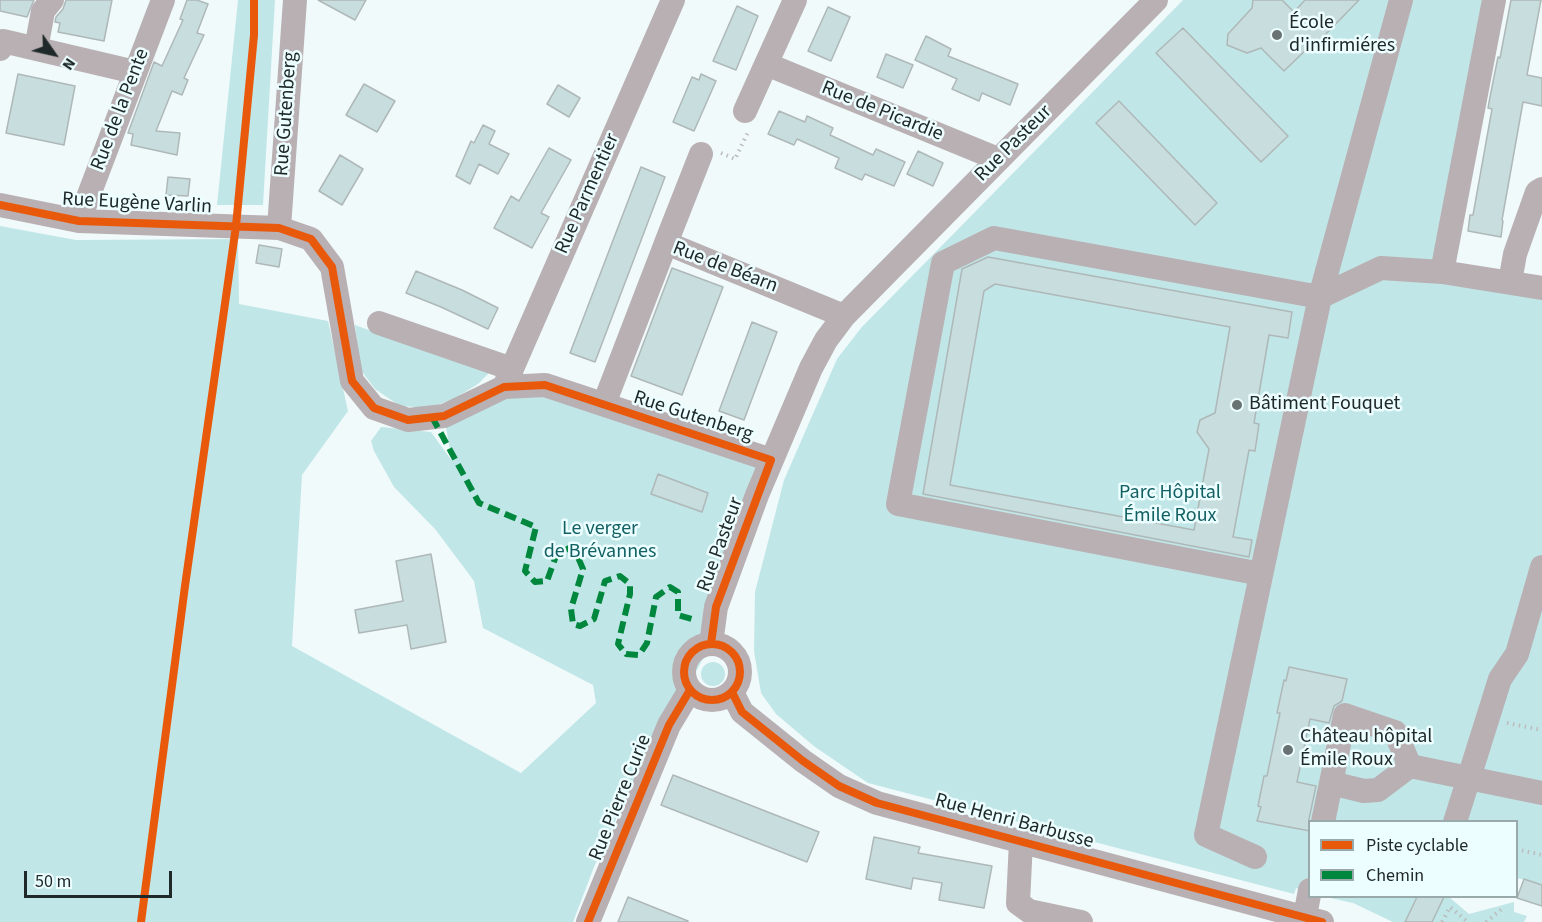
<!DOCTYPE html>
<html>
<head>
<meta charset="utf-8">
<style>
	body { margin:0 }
	#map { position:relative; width:1542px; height:922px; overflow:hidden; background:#f0fafb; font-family:"Source Sans 3",sans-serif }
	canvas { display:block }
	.legend { position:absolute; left:1308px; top:820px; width:210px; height:78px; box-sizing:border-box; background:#ecfeff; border:2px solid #9aa9a9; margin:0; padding:8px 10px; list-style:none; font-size:18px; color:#202929 }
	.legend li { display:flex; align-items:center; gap:12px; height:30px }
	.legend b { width:30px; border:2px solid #9aa9a9 }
	.north { position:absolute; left:24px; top:24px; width:60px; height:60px; -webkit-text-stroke:4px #ecfeff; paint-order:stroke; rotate:124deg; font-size:16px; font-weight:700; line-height:24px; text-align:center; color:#202929 }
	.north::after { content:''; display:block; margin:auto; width:21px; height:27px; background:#202929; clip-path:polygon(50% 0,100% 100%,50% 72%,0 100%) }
	.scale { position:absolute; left:24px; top:871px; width:148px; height:27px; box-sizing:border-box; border:3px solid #202929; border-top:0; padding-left:8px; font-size:18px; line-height:21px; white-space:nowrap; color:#202929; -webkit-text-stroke:4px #ecfeff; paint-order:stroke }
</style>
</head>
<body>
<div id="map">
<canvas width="1542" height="922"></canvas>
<ul class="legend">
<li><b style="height:8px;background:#e8590c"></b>Piste cyclable</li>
<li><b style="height:8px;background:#00873e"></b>Chemin</li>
</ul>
<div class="north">N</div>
<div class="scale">50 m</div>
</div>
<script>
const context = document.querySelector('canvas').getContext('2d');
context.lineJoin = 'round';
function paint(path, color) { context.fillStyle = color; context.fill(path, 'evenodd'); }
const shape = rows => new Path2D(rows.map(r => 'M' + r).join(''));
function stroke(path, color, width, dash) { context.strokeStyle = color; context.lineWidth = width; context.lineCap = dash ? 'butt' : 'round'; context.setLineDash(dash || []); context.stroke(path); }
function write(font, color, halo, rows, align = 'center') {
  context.font = font + ' "Source Sans 3",sans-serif'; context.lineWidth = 5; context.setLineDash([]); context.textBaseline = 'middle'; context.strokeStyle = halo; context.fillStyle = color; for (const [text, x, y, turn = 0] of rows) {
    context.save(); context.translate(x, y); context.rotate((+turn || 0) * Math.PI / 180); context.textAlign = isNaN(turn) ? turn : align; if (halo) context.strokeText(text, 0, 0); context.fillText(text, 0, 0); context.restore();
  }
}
const green = shape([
	[238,0,275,0,263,205,217,205],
	[1183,0,1483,0,1431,280,1542,299,1542,885,1517,878,1516,822,1310,822,1309,892,1296,888,1294,894,868,783,815,747,776,714,761,693,754,651,755,592,784,480,837,359,861,328],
	[0,226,76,240,238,239,239,304,328,321,348,411,302,475,292,646,521,773,596,703,593,685,483,628,474,581,435,529,394,487,374,451,371,441,381,427,431,432,452,461,444,416,545,385,771,460,711,644,686,690,661,721,594,867,573,922,0,922],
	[355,325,489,373,478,384,455,398,430,408,400,406,375,389,360,369],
	'701 674a12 12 0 1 1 24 0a12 12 0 1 1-24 0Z',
	[1326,897,1449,897,1469,914,1514,902,1514,912,1527,916,1524,922,1393,922,1353,903]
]);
const building = shape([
	[0,0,34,0,27,17,0,11,0,0],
	[66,0,112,0,104,41,58,32,60,23,55,22,56,17,63,9,66,0],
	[187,0,197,0,208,4,197,33,204,35,184,78,188,80,182,95,172,91,156,131,180,133,177,155,131,145,133,134,128,133,154,62,162,66,183,20,180,19,187,0],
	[318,0,366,0,355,20,318,0],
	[1253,0,1282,0,1294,12,1305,0,1359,0,1322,38,1325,52,1310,46,1284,71,1261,48,1247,53,1227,45,1228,34,1252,8,1253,0],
	[1511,0,1541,0,1527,75,1542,78,1542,106,1523,102,1502,220,1503,221,1501,237,1468,231,1470,215,1473,215,1492,109,1488,108,1490,97,1498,57,1500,58,1511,0],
	[737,6,758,16,736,70,713,61,737,6],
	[828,7,850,17,831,61,808,51,828,7],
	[1183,28,1288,136,1261,162,1156,53,1183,28],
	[926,36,951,49,948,56,1018,84,1010,105,982,93,979,101,952,89,957,79,915,60,926,36],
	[886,54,913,65,903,88,877,77,886,54],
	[18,74,75,86,64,145,6,133,18,74],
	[701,74,716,81,694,131,673,122,692,77,699,80,701,74],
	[364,84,395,101,377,132,346,115,364,84],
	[558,85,580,98,569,117,547,104,558,85],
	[1119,101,1217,203,1195,225,1096,123,1119,101],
	[779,111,805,122,807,116,833,128,830,135,873,155,876,149,905,162,894,186,865,174,862,180,835,168,839,158,797,139,794,145,768,134,779,111],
	[483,125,495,131,489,144,509,154,498,174,479,164,470,184,456,176,471,141,474,143,483,125],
	[549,148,571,160,541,213,549,217,532,248,494,228,511,196,519,201,549,148],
	[918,151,943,163,933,186,907,174,918,151],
	[340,155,363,169,342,205,319,191,340,155],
	[641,167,665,177,595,362,570,353,641,167],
	[168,177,190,179,188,196,166,195,168,177],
	[259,245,282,249,279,267,256,263,259,245],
	[988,257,1292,312,1288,338,1269,335,1254,423,1259,424,1255,451,1249,450,1233,537,1252,540,1249,557,923,494,962,269,988,257],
	[995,284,1230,327,1215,413,1200,420,1197,432,1209,449,1194,530,950,485,984,291,995,284],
	[672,268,723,287,682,395,631,376,672,268],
	[416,271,462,290,498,308,488,329,441,307,406,293,416,271],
	[752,322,777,332,744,420,719,411,752,322],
	[658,474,708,493,702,512,651,494,658,474],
	[431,554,446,642,411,649,407,625,359,633,355,610,403,601,396,561,431,554],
	[1289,667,1347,679,1342,701,1334,706,1329,723,1310,719,1297,782,1316,786,1309,819,1310,831,1257,821,1261,807,1258,806,1264,776,1267,776,1280,713,1277,713,1284,680,1286,681,1289,667],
	[673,775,819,832,807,862,661,805,673,775],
	[874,837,920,847,918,853,992,866,984,908,939,900,942,883,913,878,911,889,866,879,874,837],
	[1524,879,1542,885,1542,906,1517,898,1524,879],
	[628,897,688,921,688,922,618,922,628,897],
	[1417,897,1444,897,1432,922,1405,922,1417,897]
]);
const path = shape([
	[721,153,735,159,749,130],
	[1507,723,1542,730],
	[1516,849,1542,855],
	[1442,922,1450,907,1468,922],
	[1486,922,1503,908]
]);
const minor = shape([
	[0,49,3,41,135,72],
	[36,49,43,11,52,0],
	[766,64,998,159],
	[745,111,795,0],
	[0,205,79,221,279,228,311,239,332,267,352,381,374,408,408,420,444,416,504,387,545,385,771,460],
	[79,221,163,0],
	[279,228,295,0],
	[666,243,701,154],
	[1442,272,1494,0],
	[1510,282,1515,254,1537,192,1542,189],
	[379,323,512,369],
	[504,387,673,0],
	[604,404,666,243,844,316],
	[1261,574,898,504,943,263,994,238,1320,297,1381,268,1442,272,1542,288],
	'684 672a28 28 0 1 1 56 0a28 28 0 1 1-56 0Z',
	[711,644,716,607,757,495,811,368,826,340,844,316,1156,0],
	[732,692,742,712,803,761,839,786,877,803,1322,922],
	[1410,766,1542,793],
	[1323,822,1345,715,1395,732,1410,766,1378,790,1364,791,1331,783],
	[1455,822,1500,679,1517,654,1542,567],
	[1021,841,1018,903,1029,911,1081,922],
	[1255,857,1206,835,1320,297,1401,0],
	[1305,916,1310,890],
	[588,922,669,725,690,690]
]);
const quiet = shape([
	[432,417,479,503,536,527,525,571,535,582,547,581,556,556,569,548,577,555,583,569,571,609,573,624,580,626,594,619,605,581,620,576,630,584,630,594,618,644,626,654,639,655,647,643,656,597,670,587,678,592,678,615,695,620]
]);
const cycleway = shape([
	[0,205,79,221,279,228,311,239,332,267,352,381,374,408,408,420,444,416,504,387,545,385,771,460,716,607,711,644],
	'684 672a28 28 0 1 1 56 0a28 28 0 1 1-56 0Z',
	[732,692,742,712,803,761,839,786,877,803,1322,922],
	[141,922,185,586,236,226,254,35,254,0],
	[588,922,669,725,690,690]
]);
const markers = [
	[1277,35,6,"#697272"],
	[1237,405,6,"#697272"],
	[1288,750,6,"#697272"]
];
const poiNames = [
	["École",1289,24],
	["d'infirmiéres",1289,47],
	["Bâtiment Fouquet",1249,405],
	["Château hôpital",1300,738],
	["Émile Roux",1300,761]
];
const streetNames = [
	["Rue de la Pente",121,110,-69],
	["Rue de Picardie",882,112,22],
	["Rue Gutenberg",287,114,-86],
	["Rue Pasteur",1014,144,-45],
	["Rue Parmentier",588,194,-66],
	["Rue Eugène Varlin",137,204,3],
	["Rue de Béarn",725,268,21],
	["Rue Gutenberg",693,417,18],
	["Rue Pasteur",721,545,-70],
	["Rue Pierre Curie",621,798,-68],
	["Rue Henri Barbusse",1014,822,15]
];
const parkNames = [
	["Parc Hôpital",1170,494],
	["Émile Roux",1170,517],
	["Le verger",600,530],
	["de Brévannes",600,553]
];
paint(green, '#c1e6e7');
paint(building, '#c8ddde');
stroke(building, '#afb8b8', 1.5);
stroke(path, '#bcbcbd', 4, [1.5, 4.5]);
stroke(minor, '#b9b0b3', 24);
stroke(quiet, '#00873e', 6, [12, 6]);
stroke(cycleway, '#e8590c', 8);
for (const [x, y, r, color] of markers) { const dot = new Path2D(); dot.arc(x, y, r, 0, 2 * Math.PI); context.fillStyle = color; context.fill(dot); stroke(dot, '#ecfeff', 2); }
write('20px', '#202929', '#ecfeff', poiNames, 'left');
write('20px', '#202929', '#ecfeff', streetNames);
write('20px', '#136063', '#ecfeff', parkNames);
</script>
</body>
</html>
